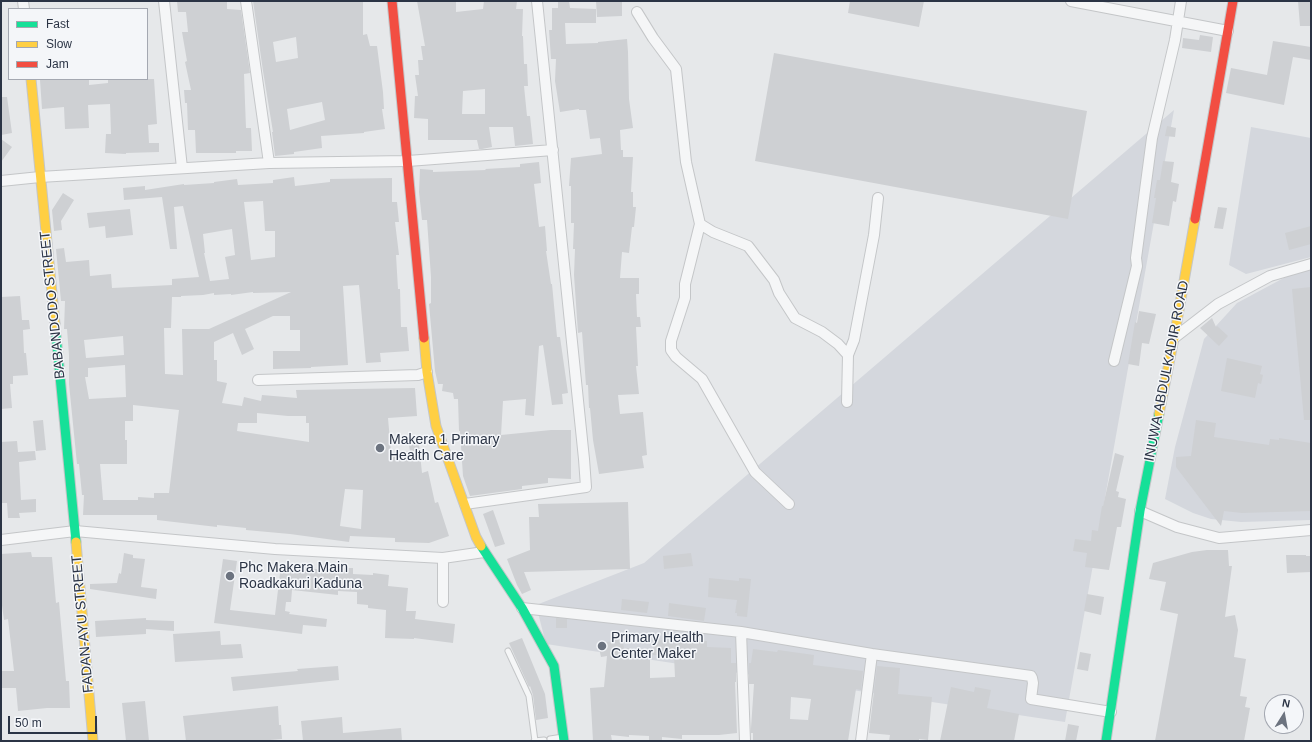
<!DOCTYPE html>
<html>
<head>
<meta charset="utf-8">
<style>
	body { margin:0 }
	#map { position:relative; width:1312px; height:742px; overflow:hidden; background:#e6e8ea; font-family:Arial,sans-serif }
	canvas { display:block }
	.frame { position:absolute; inset:0; border:2px solid #2b3445; pointer-events:none }
	.legend { position:absolute; left:8px; top:8px; width:140px; height:72px; box-sizing:border-box; background:#f4f6f9; border:1px solid #a4a8b1; margin:0; padding:5px 7px; list-style:none; font-size:12px; color:#2b3445 }
	.legend li { display:flex; align-items:center; gap:8px; height:20px }
	.legend b { width:20px; border:1px solid #a4a8b1 }
	.north { position:absolute; left:1264px; top:694px; width:40px; height:40px; box-sizing:border-box; background:#f4f6f9; border:1px solid #a4a8b1; border-radius:50%; rotate:11deg; font-size:11px; font-weight:700; line-height:16px; text-align:center; color:#2b3445 }
	.north::after { content:''; display:block; margin:auto; width:14px; height:18px; background:#6c737f; clip-path:polygon(50% 0,100% 100%,50% 72%,0 100%) }
	.scale { position:absolute; left:8px; top:716px; width:89px; height:18px; box-sizing:border-box; border:2px solid #2b3445; border-top:0; padding-left:5px; font-size:12px; line-height:14px; white-space:nowrap; color:#2b3445; -webkit-text-stroke:3px #f4f6f9; paint-order:stroke }
</style>
</head>
<body>
<div id="map">
<canvas width="1312" height="742"></canvas>
<div class="frame"></div>
<ul class="legend">
<li><b style="height:5px;background:#16e098"></b>Fast</li>
<li><b style="height:5px;background:#ffcf43"></b>Slow</li>
<li><b style="height:5px;background:#f24e42"></b>Jam</li>
</ul>
<div class="north">N</div>
<div class="scale">50 m</div>
</div>
<script>
const context = document.querySelector('canvas').getContext('2d');
context.lineJoin = 'round';
function paint(path, color) { context.fillStyle = color; context.fill(path, 'evenodd'); }
const shape = rows => new Path2D(rows.map(r => 'M' + r).join(''));
function stroke(path, color, width, dash) { context.strokeStyle = color; context.lineWidth = width; context.lineCap = dash ? 'butt' : 'round'; context.setLineDash(dash || []); context.stroke(path); }
function write(font, color, halo, rows, align = 'center') {
  context.font = font + ' Arial,sans-serif'; context.lineWidth = 3; context.setLineDash([]); context.textBaseline = 'middle'; context.strokeStyle = halo; context.fillStyle = color; for (const [text, x, y, turn = 0] of rows) {
    context.save(); context.translate(x, y); context.rotate((+turn || 0) * Math.PI / 180); context.textAlign = isNaN(turn) ? turn : align; if (halo) context.strokeText(text, 0, 0); context.fillText(text, 0, 0); context.restore();
  }
}
const built = shape([
	[1174,110,1065,722,546,644,536,605,644,563],
	[1251,127,1311,138,1311,257,1246,274,1229,265],
	[1311,268,1311,520,1241,522,1211,519,1193,513,1165,499,1175,447,1204,339,1237,303,1293,273]
]);
const building = shape([
	[177,1,227,1,227,9,241,10,250,73,244,74,245,102,246,128,251,128,252,151,236,151,236,153,196,153,195,130,188,130,187,103,185,103,184,90,191,90,185,62,187,61,182,32,188,32,186,12,178,12],
	[253,1,283,1,283,2,295,1,363,1,363,35,367,34,370,46,377,46,383,92,384,109,382,109,385,129,364,132,364,133,321,136,322,148,294,152,294,154,275,156,272,132,273,132,263,71],
	[296,37,298,58,276,62,273,42],
	[322,102,325,120,290,130,287,109],
	[417,1,456,1,456,12,483,9,484,1,517,1,516,9,523,9,522,36,523,36,524,64,527,64,528,86,524,86,527,116,530,116,533,144,515,146,513,127,489,127,492,147,482,149,479,149,477,140,428,140,428,119,414,118,415,96,418,96,415,75,419,75,418,60,423,60,421,46,425,46],
	[485,89,485,114,462,114,463,91],
	[558,1,569,1,570,8,596,9,596,23,565,23,566,44,598,43,598,42,627,39,628,52,629,99,633,128,620,130,621,150,623,150,623,157,633,157,631,192,633,192,633,207,636,207,634,227,632,227,629,253,622,252,620,278,639,278,639,294,636,294,637,317,640,317,641,327,636,327,638,366,636,366,639,394,618,395,620,414,643,412,647,455,642,456,644,468,599,474,593,440,590,408,589,408,588,385,586,385,582,332,578,333,574,275,575,249,573,249,574,223,571,223,571,186,569,186,571,158,602,154,600,138,590,139,586,110,579,110,579,109,560,112,555,81,556,59,551,59,549,30,552,30,552,8,558,8],
	[596,1,622,1,622,16,597,17],
	[850,1,924,1,919,27,848,13],
	[1298,1,1311,1,1311,26,1300,26],
	[1200,35,1213,37,1211,52,1182,48,1183,38,1199,40],
	[1273,41,1311,47,1311,60,1293,57,1284,105,1226,93,1231,68,1267,75],
	[774,53,1087,111,1068,219,755,161],
	[51,79,89,79,89,85,108,83,108,79,154,79,157,124,148,125,149,143,159,143,159,152,126,153,126,154,105,153,106,134,111,134,110,104,88,105,89,128,65,129,64,107,42,109,40,80],
	[1,97,7,97,12,133,1,135],
	[1167,126,1176,128,1175,137,1165,136],
	[1,139,12,147,1,162],
	[1163,161,1174,162,1171,182,1179,184,1176,202,1173,201,1169,226,1152,223,1156,198,1154,198,1157,180,1160,180],
	[539,162,541,183,534,184,539,227,545,226,547,251,546,251,551,284,552,284,557,337,560,337,568,393,562,394,563,404,552,405,543,345,539,346,534,416,525,415,526,399,503,401,501,435,551,430,571,430,571,479,548,478,548,483,522,486,522,489,470,496,463,476,460,431,459,431,458,399,454,399,453,393,442,391,443,384,438,384,435,371,429,304,431,303,431,277,427,220,422,220,419,192,420,169,433,170,433,172,486,170,485,169,520,167,520,164],
	[294,177,295,186,330,182,330,179,392,178,392,202,397,202,399,222,395,222,399,255,396,255,398,289,400,289,401,327,407,327,409,351,380,353,381,362,366,363,359,285,343,286,348,365,311,367,311,368,273,369,273,351,300,351,300,330,290,330,290,316,273,316,245,329,254,349,242,355,233,333,214,342,214,360,217,360,217,381,227,383,222,403,242,406,244,397,261,401,262,395,297,398,296,390,415,388,417,416,388,418,391,453,410,451,409,445,419,444,422,473,428,471,435,503,438,502,449,536,429,543,395,542,395,538,350,536,349,542,290,534,246,530,246,528,217,525,217,527,157,520,157,515,83,515,84,495,82,495,79,464,77,464,69,384,69,355,67,329,64,329,65,301,61,301,56,249,64,248,66,262,89,260,90,276,111,274,112,288,172,285,172,279,199,277,183,206,174,207,177,249,170,249,162,197,124,200,123,188,145,186,145,190,184,184,184,185,214,183,214,182,237,179,238,185,273,183,273,180],
	[263,201,265,231,275,231,275,257,251,260,244,202],
	[232,229,235,255,225,257,229,279,210,281,204,253,205,253,203,234],
	[253,292,253,293,291,292,209,329,182,329,183,375,165,374,164,328,171,328,172,297,181,297,181,296,203,295,214,293,214,295,231,294,231,295],
	[123,336,124,355,86,358,84,340],
	[125,365,126,397,89,399,85,377,88,377,88,368],
	[133,405,179,410,169,493,154,493,154,498,138,497,138,500,103,500,100,464,127,464,127,440,125,440,125,421,133,421],
	[257,413,288,416,306,416,306,423,309,423,309,442,237,431,238,423,257,423],
	[345,489,363,490,361,529,340,526],
	[63,193,74,200,61,221,62,230,54,231,52,210],
	[1218,207,1227,208,1223,229,1214,228],
	[130,209,133,235,106,238,105,226,89,228,87,213],
	[1311,226,1311,244,1289,250,1285,233],
	[1311,287,1311,420,1304,420,1292,289],
	[20,296,22,320,29,320,30,329,23,330,24,353,26,353,28,375,13,376,13,384,10,384,12,408,1,409,1,297],
	[1139,311,1156,314,1149,344,1142,343,1139,366,1128,364,1135,322,1137,323],
	[1212,318,1216,327,1217,326,1228,336,1219,346,1200,328],
	[1227,358,1262,366,1260,374,1263,375,1261,384,1258,383,1255,398,1221,391],
	[43,420,46,450,36,451,33,421],
	[1196,420,1216,423,1214,437,1269,445,1270,439,1279,440,1279,438,1311,443,1311,511,1242,513,1224,511,1221,526,1176,467,1176,457,1191,456],
	[17,441,18,452,35,451,36,460,19,462,21,500,36,499,36,512,19,513,20,518,8,518,7,503,1,503,1,442],
	[1115,453,1124,456,1116,491,1119,492,1118,497,1126,499,1121,527,1117,527,1109,570,1085,567,1087,553,1073,551,1075,539,1091,541,1092,530,1098,531,1102,506,1103,506],
	[628,502,630,569,524,572,531,590,522,594,517,585,507,559,530,550,529,517,539,517,538,504],
	[493,510,505,544,495,547,483,514],
	[1207,550,1228,550,1229,566,1232,566,1225,617,1235,615,1238,630,1234,657,1246,659,1240,696,1247,697,1245,707,1250,708,1244,741,1155,741,1178,614,1160,610,1166,582,1149,579,1153,563,1192,552],
	[31,552,32,557,52,557,56,603,59,602,66,681,69,681,70,708,47,708,18,711,16,688,1,688,1,671,14,671,8,619,4,620,1,598,1,554],
	[124,553,133,555,133,558,145,559,141,587,157,589,156,599,90,589,90,584,117,583,119,573,121,574],
	[691,553,693,566,664,569,663,556],
	[1286,555,1306,555,1306,556,1311,556,1311,572,1287,573],
	[223,559,237,561,230,610,275,615,281,565,342,572,342,568,353,568,353,574,373,575,373,573,389,575,388,586,408,588,406,611,416,611,415,619,455,624,453,643,414,638,414,639,385,638,386,610,368,608,368,605,357,604,357,592,338,591,338,595,292,590,291,602,286,602,285,611,290,612,289,614,327,619,326,627,303,625,302,634,214,623],
	[709,578,739,581,739,578,751,579,747,617,737,616,737,613,735,613,737,600,708,597],
	[1087,594,1104,597,1101,615,1084,611],
	[622,599,649,602,647,613,621,610],
	[669,603,706,608,704,621,668,616],
	[146,618,146,620,174,621,174,631,146,629,146,634,96,637,95,621],
	[556,618,567,619,567,628,556,628],
	[220,631,221,645,241,644,243,658,175,662,173,634],
	[522,638,545,694,548,718,536,720,533,695,530,686,529,687,509,643],
	[622,639,624,648,650,650,650,678,675,677,674,656,653,655,654,640,707,641,707,647,731,648,731,663,736,663,736,682,735,682,737,733,719,735,682,735,682,739,662,737,662,741,649,741,649,736,629,735,629,737,611,735,612,741,593,741,590,688,604,687,607,656,601,657,598,644],
	[753,649,777,652,778,650,814,655,813,665,863,671,861,690,856,689,848,741,753,741,753,733,751,733,751,728,754,684,749,684,749,663,751,663],
	[791,697,811,699,808,720,790,719],
	[1080,652,1091,654,1088,671,1077,669],
	[338,666,339,680,233,691,231,677,298,671,297,669],
	[877,666,900,668,898,694,932,697,928,740,919,739,919,741,889,741,890,735,869,733],
	[951,687,974,692,975,687,991,690,987,708,1019,714,1014,741,940,741],
	[145,701,149,741,126,741,122,703],
	[278,706,279,725,281,725,282,739,258,741,186,741,183,716],
	[342,717,343,733,401,728,402,741,303,741,301,721],
	[1068,724,1079,726,1076,741,1065,741]
]);
const lane = shape([
	[508,651,529,696,535,741],
	[550,739,563,737],
	[534,741,544,740]
]);
const street = shape([
	[23,1,24,9],
	[164,1,182,168],
	[246,1,269,163],
	[1071,1,1228,31],
	[637,12,653,38,676,69,686,162,700,224,685,284,685,298,671,341,671,350,676,357,702,379,755,472,789,504],
	[1,181,40,177,269,163,408,161,553,150],
	[700,224,713,232,748,246,774,280,779,293,795,318,822,332,838,344,848,355,854,340,874,235,878,198],
	[1174,338,1218,304,1270,276,1311,264],
	[1114,361,1137,266,1136,258,1152,138,1175,40,1181,1],
	[258,380,418,375,427,372],
	[847,402,848,355],
	[465,504,586,487,584,459,537,1],
	[1140,511,1177,527,1219,538,1311,530],
	[1,540,75,531,275,549,443,558,484,552],
	[443,602,443,558],
	[522,608,741,632,872,654,1031,676,1032,678,1033,683,1031,699,1111,712],
	[741,632,745,741],
	[861,741,872,654]
]);
const fast = shape([
	[55,324,76,542],
	[481,546,522,608,554,666,564,741],
	[1106,741,1140,511,1159,414]
]);
const slow = shape([
	[31,79,55,324],
	[424,338,427,372,436,426,476,537,481,546],
	[1159,414,1174,338,1195,219],
	[76,542,93,741]
]);
const jam = shape([
	[392,1,424,338],
	[1195,219,1233,1]
]);
const markers = [
	[380,448,5,"#6c737f"],
	[230,576,5,"#6c737f"],
	[602,646,5,"#6c737f"]
];
const streetNames = [
	["BABANDODO STREET",53,305,-96],
	["INUWA ABDULKADIR ROAD",1167,371,-79],
	["FADAN-AYU STREET",83,624,-95]
];
const poiNames = [
	["Makera 1 Primary",389,440],
	["Health Care",389,456],
	["Phc Makera Main",239,568],
	["Roadkakuri Kaduna",239,584],
	["Primary Health",611,638],
	["Center Maker",611,654]
];
paint(built, '#d4d7dd');
paint(building, '#ced0d3');
stroke(lane, '#c4c6c8', 7);
stroke(street, '#c4c6c8', 12);
stroke(fast, '#c4c6c8', 11);
stroke(slow, '#c4c6c8', 11);
stroke(jam, '#c4c6c8', 11);
stroke(lane, '#f5f6f7', 5);
stroke(street, '#f5f6f7', 10);
stroke(fast, '#16e098', 9);
stroke(slow, '#ffcf43', 9);
stroke(jam, '#f24e42', 9);
for (const [x, y, r, color] of markers) { const dot = new Path2D(); dot.arc(x, y, r, 0, 2 * Math.PI); context.fillStyle = color; context.fill(dot); stroke(dot, '#f4f6f9', 1.5); }
write('14px', '#2b3445', '#f4f6f9', streetNames);
write('14px', '#2b3445', '#f4f6f9', poiNames, 'left');
</script>
</body>
</html>
